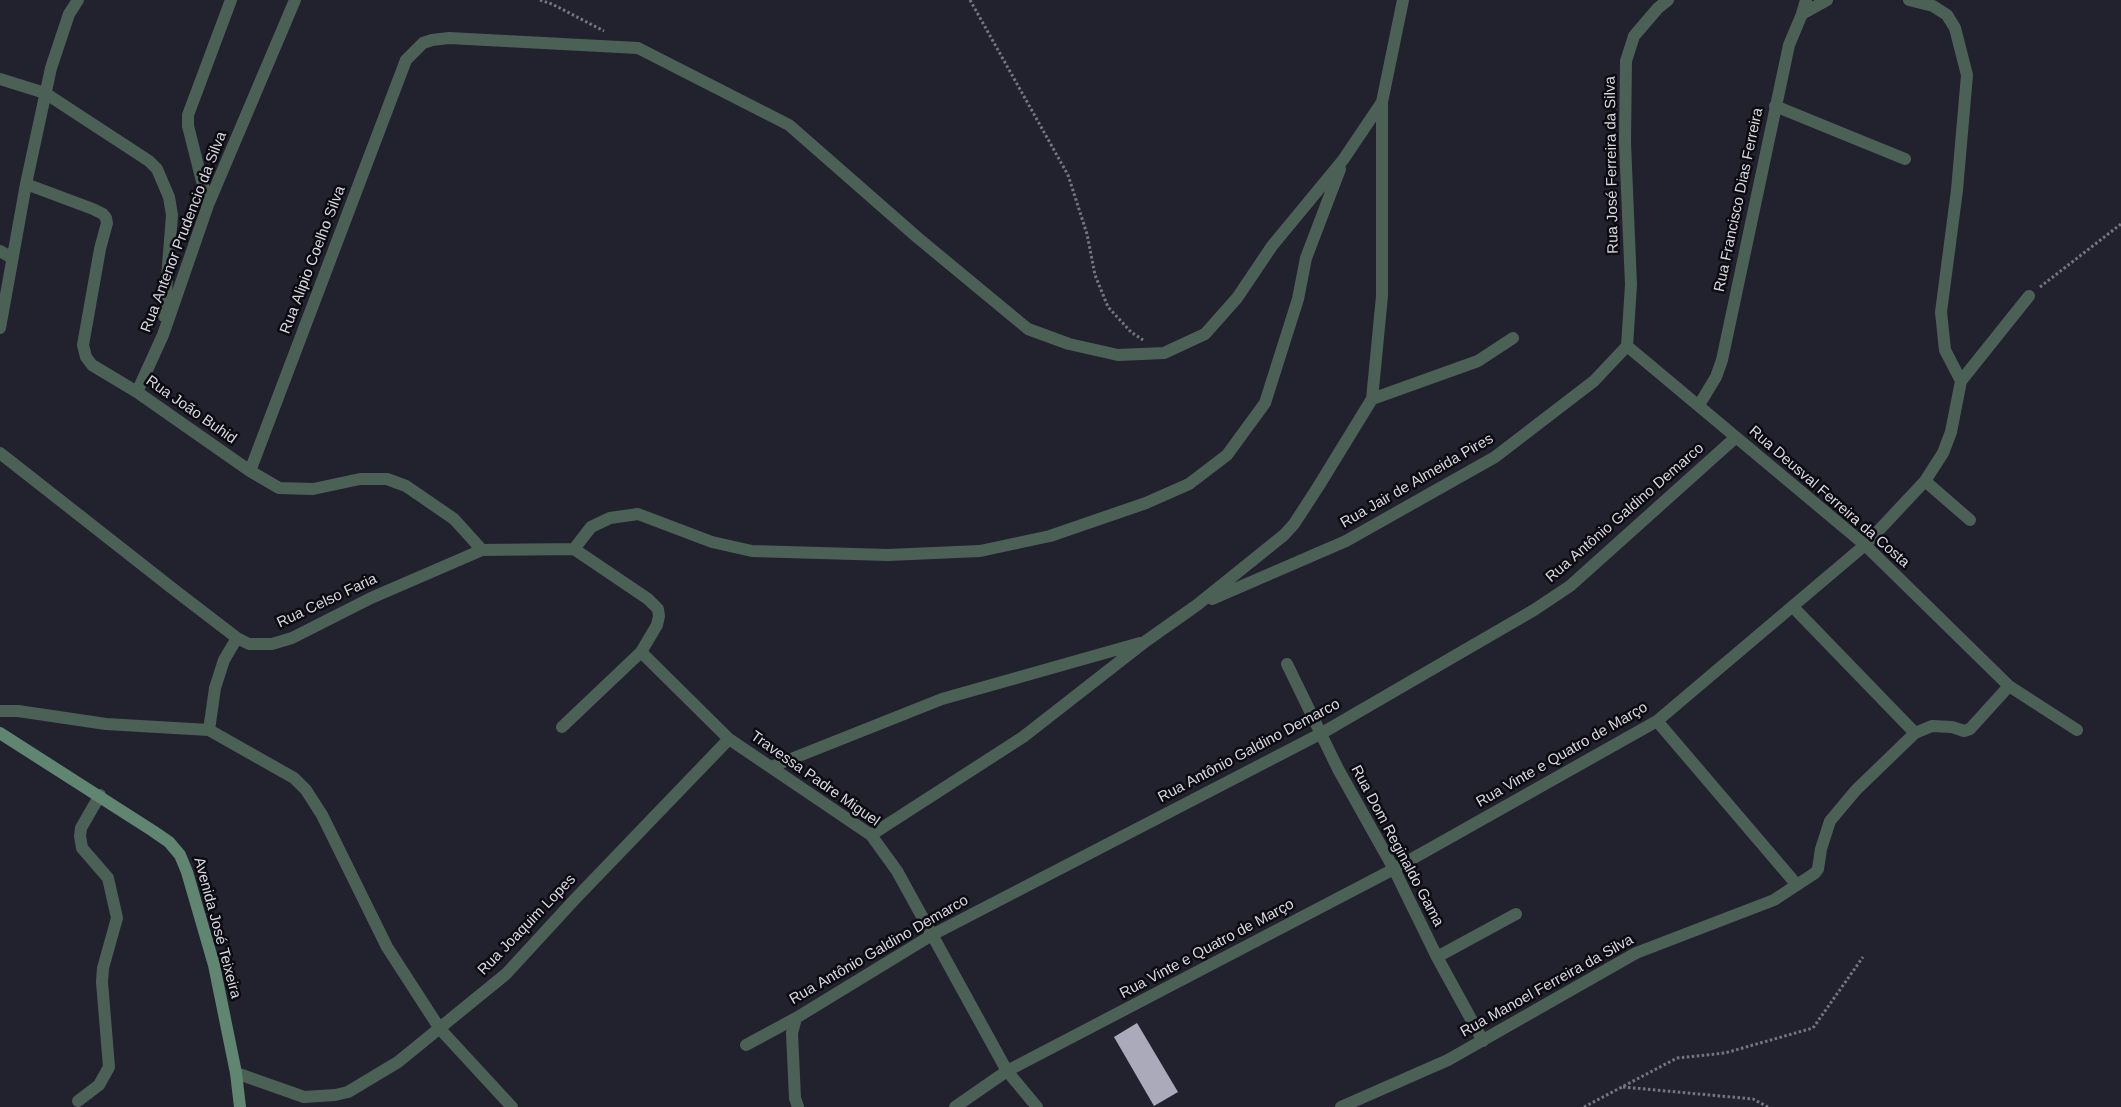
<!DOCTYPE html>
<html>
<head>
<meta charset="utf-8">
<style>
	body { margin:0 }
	canvas { display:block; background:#22212e }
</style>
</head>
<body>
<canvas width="2121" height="1107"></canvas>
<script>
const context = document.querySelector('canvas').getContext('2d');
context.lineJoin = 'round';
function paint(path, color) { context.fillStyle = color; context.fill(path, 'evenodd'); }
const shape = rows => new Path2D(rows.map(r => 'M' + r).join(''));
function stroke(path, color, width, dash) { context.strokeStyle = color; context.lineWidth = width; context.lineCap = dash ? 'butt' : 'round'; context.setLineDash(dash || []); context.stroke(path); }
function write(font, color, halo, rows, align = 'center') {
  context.font = font + ' Arial,sans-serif'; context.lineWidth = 5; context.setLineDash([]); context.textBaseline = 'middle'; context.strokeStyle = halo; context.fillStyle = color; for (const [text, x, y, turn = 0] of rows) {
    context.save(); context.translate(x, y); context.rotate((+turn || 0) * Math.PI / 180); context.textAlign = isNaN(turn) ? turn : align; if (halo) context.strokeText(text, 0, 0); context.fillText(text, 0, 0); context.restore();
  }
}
const building = shape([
	[1137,1023,1178,1092,1154,1106,1114,1037]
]);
const path = shape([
	[540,0,552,4,604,31],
	[970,0,1068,175,1087,234,1095,275,1108,307,1131,332,1143,340],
	[2040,287,2121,224],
	[1623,1087,1753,1099,1768,1107],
	[1584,1107,1677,1058,1725,1053,1813,1028,1863,957]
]);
const street = shape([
	[1909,0,1933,6,1947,15,1955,28,1967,75,1957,190,1941,312,1945,350,1961,381],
	[1802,14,1827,0],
	[0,79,45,93,149,161,157,169,169,197,172,215,164,316],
	[1775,106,1905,159],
	[26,184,93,209,103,214,106,218,107,223,100,249,83,345,86,357,92,365,137,392,250,471,279,488,313,489,360,479,387,479,406,486,454,519,482,550],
	[208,205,188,126,188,115,231,0],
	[0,251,12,258],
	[0,328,26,184,51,68,69,14,78,0],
	[1627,346,1865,545,2009,686,2077,730],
	[1627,346,1631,285,1625,143,1626,61,1634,36,1658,8,1668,0],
	[137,392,163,335,208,205,295,0],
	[1372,399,1478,361,1513,338],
	[1699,405,1716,377,1722,360,1789,45,1802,14,1806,0],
	[0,453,177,592,237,638,249,644,272,644,292,638,371,598,482,550,574,549],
	[250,471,406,60,423,43,432,40,449,38,638,48,789,125,918,238,1028,329,1069,344,1118,355,1164,353,1205,334,1237,298,1272,246,1343,160,1382,102],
	[1925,481,1970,520],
	[574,549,591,527,610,518,638,514,712,542,752,551,888,555,980,551,1050,536,1146,503,1189,484,1227,455,1265,403,1298,299,1306,258,1340,169],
	[1212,599,1346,541,1495,457,1594,381,1627,346],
	[1793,607,1915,733],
	[641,652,729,739,871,835,897,871,1007,1071,1037,1107],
	[1287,664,1338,769,1394,869,1437,957,1483,1041],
	[0,711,18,711,106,724,209,730,294,778,306,790,322,815,387,947,440,1029,512,1107],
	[1657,721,1797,885],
	[562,727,641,652,657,625,659,616,658,609,648,599,574,549],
	[209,730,215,688,224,660,237,638],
	[771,767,942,699,1140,643],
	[871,835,1023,737,1146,641,1197,605,1284,535,1294,524,1318,487,1372,399,1382,296,1382,102,1403,0],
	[1437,957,1516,914],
	[796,1018,792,1033,795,1098,798,1107],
	[746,1045,796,1018,932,935,1322,733,1534,610,1570,586,1735,438],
	[236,1073,304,1097,335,1095,348,1092,398,1062,506,974,576,898,729,739],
	[78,1101,99,1085,109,1067,102,982,103,968,117,918,108,878,82,848,80,836,81,828,100,795],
	[955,1107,1007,1071,1394,869,1657,721,1865,545,1925,481,1943,453,1951,432,1961,381,2029,296],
	[1341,1107,1448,1060,1636,953,1774,900,1815,873,1818,869,1821,849,1830,821,1856,790,1915,733,1932,726,1952,727,1964,731,1970,729,2009,686]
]);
const secondary = shape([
	[0,733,153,831,169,842,180,855,187,872,214,965,236,1073,240,1107]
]);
const streetNames = [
	["Rua José Ferreira da Silva",1612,165,-91],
	["Rua Francisco Dias Ferreira",1739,200,-78],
	["Rua Antenor Prudencio da Silva",184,232,-69],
	["Rua Alipio Coelho Silva",313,260,-69],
	["Rua João Buhid",191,410,35],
	["Rua Jair de Almeida Pires",1417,481,-30],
	["Rua Deusval Ferreira da Costa",1829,497,41],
	["Rua Antônio Galdino Demarco",1625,513,-41],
	["Rua Celso Faria",327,601,-25],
	["Rua Antônio Galdino Demarco",1249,751,-28],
	["Rua Vinte e Quatro de Março",1562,755,-30],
	["Travessa Padre Miguel",815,779,35],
	["Rua Dom Reginaldo Gama",1397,846,62],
	["Rua Joaquim Lopes",527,925,-46],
	["Avenida José Teixeira",217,928,75],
	["Rua Vinte e Quatro de Março",1207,949,-28],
	["Rua Antônio Galdino Demarco",879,950,-30],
	["Rua Manoel Ferreira da Silva",1547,986,-29]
];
paint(building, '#abaabb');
stroke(path, '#767580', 3, [2.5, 2.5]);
stroke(street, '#4b6155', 12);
stroke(secondary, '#608571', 12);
write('15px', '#d9d8e1', '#0c0b11', streetNames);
</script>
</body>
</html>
